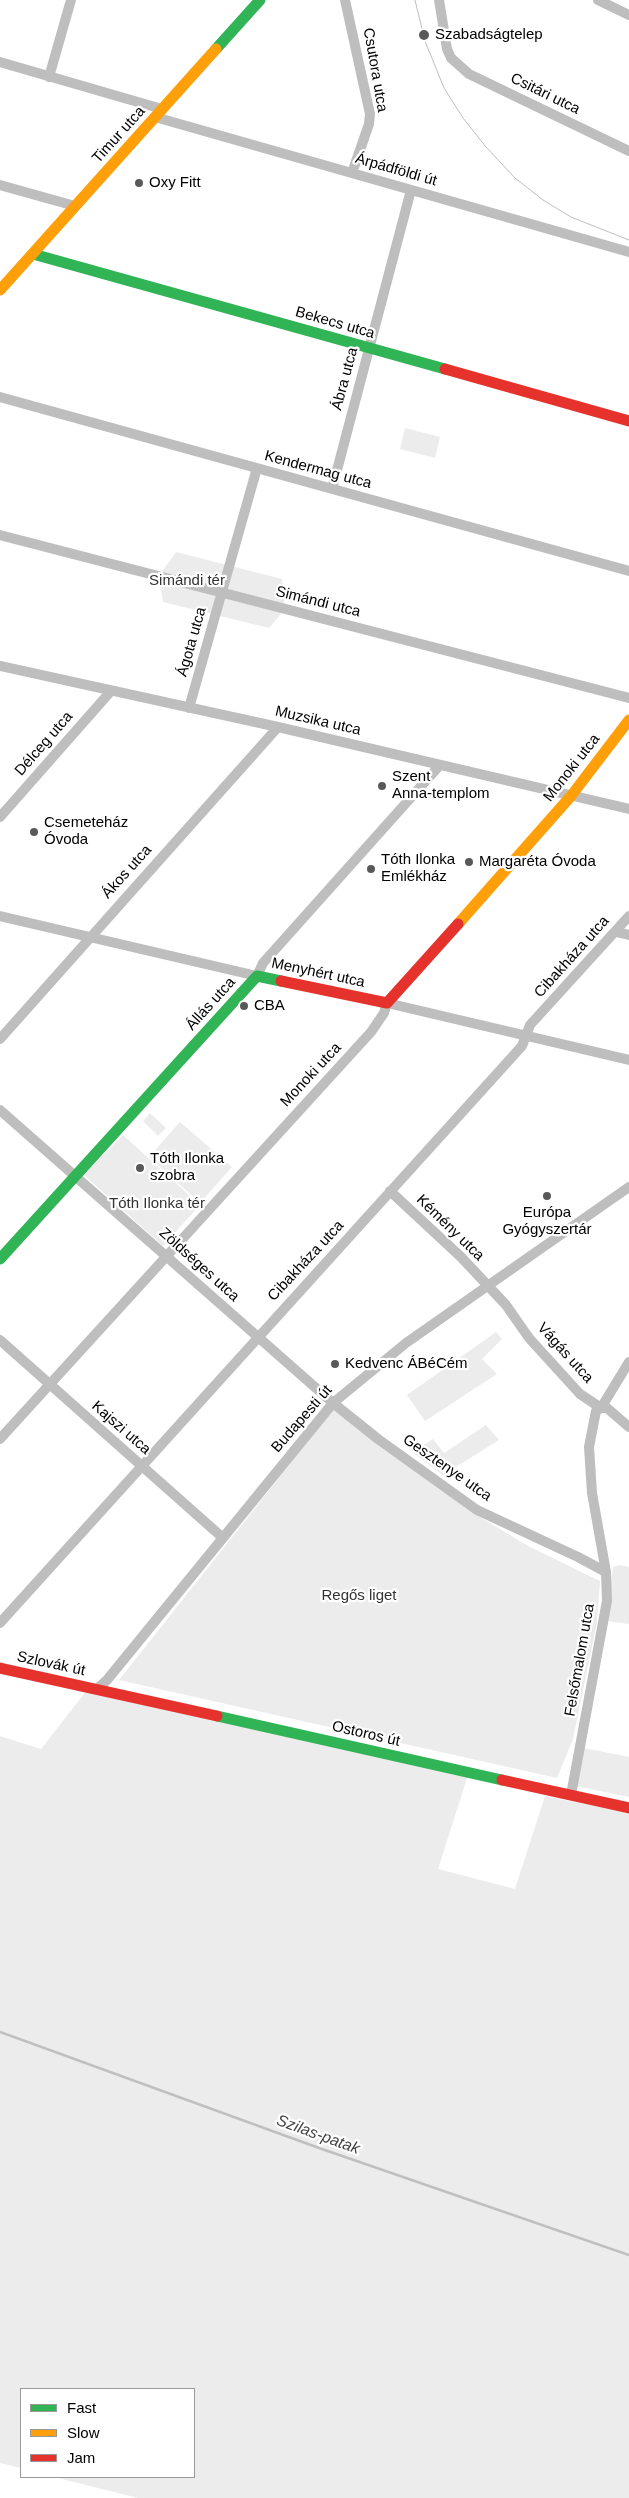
<!DOCTYPE html>
<html>
<head>
<meta charset="utf-8">
<style>
	body { margin:0 }
	#map { position:relative; width:629px; height:2498px; overflow:hidden; background:#fff; font-family:Helvetica,sans-serif }
	canvas { display:block }
	.legend { position:absolute; left:20px; top:2388px; width:175px; height:90px; box-sizing:border-box; background:#fff; border:1px solid #999; margin:0; padding:6px 9px; list-style:none; font-size:15px; color:#000 }
	.legend li { display:flex; align-items:center; gap:10px; height:25px }
	.legend b { width:25px; border:1px solid #999 }
</style>
</head>
<body>
<div id="map">
<canvas width="629" height="2498"></canvas>
<ul class="legend">
<li><b style="height:6px;background:#30b455"></b>Fast</li>
<li><b style="height:6px;background:#ff9f0a"></b>Slow</li>
<li><b style="height:6px;background:#e5322d"></b>Jam</li>
</ul>
</div>
<script>
const context = document.querySelector('canvas').getContext('2d');
context.lineJoin = 'round';
function paint(path, color) { context.fillStyle = color; context.fill(path, 'evenodd'); }
const shape = rows => new Path2D(rows.map(r => 'M' + r).join(''));
function stroke(path, color, width, dash) { context.strokeStyle = color; context.lineWidth = width; context.lineCap = dash ? 'butt' : 'round'; context.setLineDash(dash || []); context.stroke(path); }
function write(font, color, halo, rows, align = 'center') {
  context.font = font + ' Helvetica,sans-serif'; context.lineWidth = 4.5; context.setLineDash([]); context.textBaseline = 'middle'; context.strokeStyle = halo; context.fillStyle = color; for (const [text, x, y, turn = 0] of rows) {
    context.save(); context.translate(x, y); context.rotate((+turn || 0) * Math.PI / 180); context.textAlign = isNaN(turn) ? turn : align; if (halo) context.strokeText(text, 0, 0); context.fillText(text, 0, 0); context.restore();
  }
}
const green = shape([
	[405,428,440,437,435,458,400,449],
	[176,552,282,579,285,609,269,628,163,602,159,576],
	[150,1113,166,1128,158,1136,143,1121],
	[180,1122,232,1167,200,1203,149,1157],
	[123,1135,200,1205,163,1246,84,1175],
	[496,1332,502,1339,482,1359,497,1374,425,1421,407,1395],
	[335,1407,475,1514,530,1547,600,1581,597,1622,573,1739,557,1778,119,1680],
	[486,1425,499,1440,443,1475,412,1452,433,1439,444,1453],
	[620,1565,629,1567,629,1624,606,1621,613,1567],
	[87,1690,468,1775,438,1869,515,1889,545,1796,629,1813,629,2498,138,2498,54,2477,194,2477,194,2389,21,2389,21,2468,0,2463,0,1736,41,1749],
	[584,1748,629,1757,629,1797,576,1786]
]);
const stream = shape([
	[0,2032,319,2148,629,2255]
]);
const street = shape([
	[345,0,370,114,369,124,352,173],
	[439,0,447,49,451,58,469,74,629,151],
	[598,0,629,15],
	[0,62,162,109],
	[49,77,71,0],
	[155,117,629,252],
	[0,185,75,206],
	[0,397,629,571],
	[332,489,411,190],
	[0,535,629,698],
	[0,666,278,727,629,809],
	[189,708,257,468],
	[0,817,111,691],
	[0,916,257,976,263,963,440,765],
	[616,932,629,935],
	[0,1039,278,727],
	[0,1110,333,1403,378,1439,477,1510,578,1557,606,1572],
	[390,1191,461,1257,506,1305,529,1338,580,1394,601,1408,607,1408,629,1427],
	[0,1340,223,1538],
	[0,1439,371,1032,384,1013,387,1003,629,1060],
	[0,1623,522,1046,530,1025,629,916],
	[97,1689,107,1680,333,1403,406,1343,629,1187],
	[571,1795,607,1601,606,1572,592,1493,589,1447,596,1411,601,1408,629,1362]
]);
const fast = shape([
	[216,49,260,0],
	[33,254,445,369],
	[0,1259,257,976,281,981],
	[217,1716,502,1780]
]);
const slow = shape([
	[0,290,216,49],
	[458,924,571,796,629,720]
]);
const jam = shape([
	[445,369,629,421],
	[281,981,387,1003,458,924],
	[0,1668,217,1716],
	[502,1780,629,1808]
]);
const tram = shape([
	[415,0,425,41,444,88,463,118,486,147,515,178,543,200,571,217,629,240]
]);
const markers = [
	[424,35,6,"#595959"],
	[139,183,5,"#595959"],
	[382,786,5,"#595959"],
	[34,832,5,"#595959"],
	[469,862,5,"#595959"],
	[371,869,5,"#595959"],
	[244,1006,5,"#595959"],
	[140,1168,5,"#595959"],
	[547,1196,5,"#595959"],
	[335,1364,5,"#595959"]
];
const poiNames = [
	["Szabadságtelep",435,35],
	["Oxy Fitt",149,183],
	["Szent",392,777],
	["Anna-templom",392,794],
	["Csemeteház",44,823],
	["Óvoda",44,840],
	["Tóth Ilonka",381,860],
	["Emlékház",381,877],
	["Margaréta Óvoda",479,862],
	["CBA",254,1006],
	["Tóth Ilonka",150,1159],
	["szobra",150,1176],
	["Európa",547,1213,"center"],
	["Gyógyszertár",547,1230,"center"],
	["Kedvenc ÁBéCém",345,1364]
];
const streetNames = [
	["Csutora utca",375,70,80],
	["Csitári utca",545,94,26],
	["Timur utca",119,135,-48],
	["Árpádföldi út",396,170,16],
	["Bekecs utca",335,323,16],
	["Ábra utca",345,379,-75],
	["Kendermag utca",318,470,15],
	["Simándi utca",318,602,14],
	["Ágota utca",192,642,-74],
	["Muzsika utca",318,721,13],
	["Délceg utca",44,744,-49],
	["Monoki utca",572,768,-52],
	["Ákos utca",127,872,-48],
	["Cibakháza utca",572,957,-48],
	["Menyhért utca",318,973,12],
	["Állás utca",211,1004,-48],
	["Monoki utca",311,1075,-47],
	["Kémény utca",450,1228,44],
	["Cibakháza utca",306,1261,-47],
	["Zöldséges utca",199,1265,42],
	["Vágás utca",565,1353,48],
	["Budapesti út",302,1419,-49],
	["Kajszi utca",121,1428,41],
	["Gesztenye utca",447,1468,35],
	["Felsőmalom utca",580,1660,-80],
	["Szlovák út",51,1664,12],
	["Ostoros út",366,1734,13]
];
const parkNames = [
	["Simándi tér",187,581],
	["Tóth Ilonka tér",157,1204],
	["Regős liget",359,1596]
];
const waterNames = [
	["Szilas-patak",318,2135,20]
];
paint(green, '#ececec');
stroke(stream, '#bfbfbf', 2.5);
stroke(street, '#bebebe', 10);
stroke(fast, '#30b455', 11);
stroke(slow, '#ff9f0a', 11);
stroke(jam, '#e5322d', 11);
stroke(tram, '#bebebe', 1);
for (const [x, y, r, color] of markers) { const dot = new Path2D(); dot.arc(x, y, r, 0, 2 * Math.PI); context.fillStyle = color; context.fill(dot); stroke(dot, '#fff', 2); }
write('15px', '#000', '#fff', poiNames, 'left');
write('15px', '#000', '#fff', streetNames);
write('15px', '#333', '#fff', parkNames);
write('italic 16px', '#444', '#fff', waterNames);
</script>
</body>
</html>
